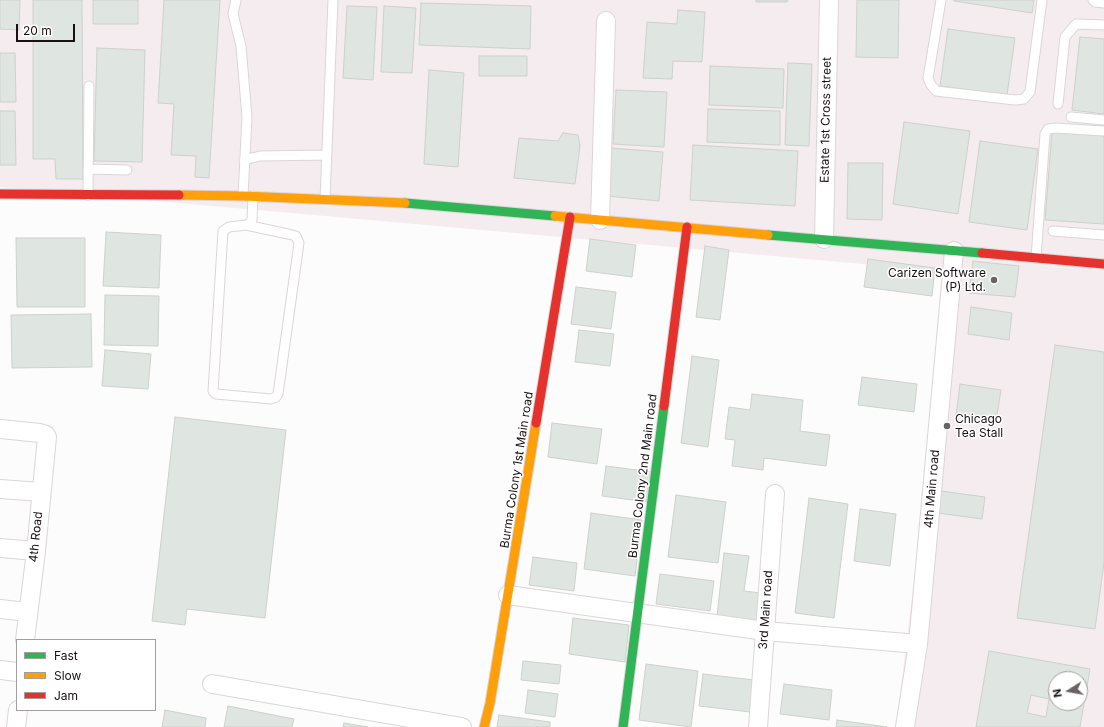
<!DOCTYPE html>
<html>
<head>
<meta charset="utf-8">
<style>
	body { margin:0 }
	#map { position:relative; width:1104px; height:727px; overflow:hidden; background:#fcfcfc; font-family:Inter,sans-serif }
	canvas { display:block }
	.legend { position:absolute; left:16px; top:639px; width:140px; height:72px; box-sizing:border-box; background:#fff; border:1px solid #a39fa1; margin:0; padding:5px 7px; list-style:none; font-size:12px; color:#1a1013 }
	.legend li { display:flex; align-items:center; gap:8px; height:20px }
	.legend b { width:20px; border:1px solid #a39fa1 }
	.north { position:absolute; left:1048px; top:671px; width:40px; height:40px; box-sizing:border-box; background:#fff; border:1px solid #a39fa1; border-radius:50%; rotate:259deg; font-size:11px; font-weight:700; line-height:16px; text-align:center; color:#1a1013 }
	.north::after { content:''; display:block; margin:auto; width:14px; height:18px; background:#696365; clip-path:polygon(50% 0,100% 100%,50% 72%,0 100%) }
	.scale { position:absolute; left:16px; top:24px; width:59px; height:18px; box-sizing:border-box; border:2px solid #1a1013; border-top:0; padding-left:5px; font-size:12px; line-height:14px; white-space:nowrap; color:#1a1013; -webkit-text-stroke:3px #fff; paint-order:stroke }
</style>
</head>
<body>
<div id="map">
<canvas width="1104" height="727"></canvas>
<ul class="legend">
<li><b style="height:5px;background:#30b455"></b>Fast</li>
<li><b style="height:5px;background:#ff9f0a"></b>Slow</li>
<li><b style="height:5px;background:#e5322d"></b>Jam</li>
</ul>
<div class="north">N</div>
<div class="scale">20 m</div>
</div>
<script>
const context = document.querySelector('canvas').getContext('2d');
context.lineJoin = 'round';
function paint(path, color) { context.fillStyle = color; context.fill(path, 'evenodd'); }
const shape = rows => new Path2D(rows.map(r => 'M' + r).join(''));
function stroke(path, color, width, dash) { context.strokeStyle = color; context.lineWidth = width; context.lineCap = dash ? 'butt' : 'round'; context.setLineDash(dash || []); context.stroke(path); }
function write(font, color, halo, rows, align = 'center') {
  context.font = font + ' Inter,sans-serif'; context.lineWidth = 3; context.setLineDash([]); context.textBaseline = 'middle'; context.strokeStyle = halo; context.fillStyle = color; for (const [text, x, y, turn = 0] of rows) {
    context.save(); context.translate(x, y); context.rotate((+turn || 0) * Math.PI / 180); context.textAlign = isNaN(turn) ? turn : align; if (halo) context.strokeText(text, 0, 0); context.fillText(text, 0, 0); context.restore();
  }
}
const built = shape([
	[0,0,1104,0,1104,727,896,727,952,272,0,187],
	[1056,679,1080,679,1080,703,1056,703]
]);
const building = shape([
	[0,0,20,0,19,30,0,29,0,0],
	[33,0,82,0,83,179,56,179,55,159,33,159,33,0],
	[93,0,138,0,138,24,93,24,93,0],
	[164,0,220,0,209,178,195,177,196,156,171,155,174,104,158,103,164,0],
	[756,0,788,0,787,2,756,2,756,0],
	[857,0,899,0,898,58,856,57,857,0],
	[954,0,1034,0,1032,13,954,1,954,0],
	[421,3,531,6,530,49,419,45,421,3],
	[347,6,377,7,373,80,343,78,347,6],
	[384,6,416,8,412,73,381,72,384,6],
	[678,10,705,12,702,62,673,61,672,79,643,78,647,22,677,24,678,10],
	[948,29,1015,38,1007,95,940,86,948,29],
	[1080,37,1104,39,1104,114,1072,110,1080,37],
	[97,48,145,50,142,162,94,161,97,48],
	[0,53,15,53,16,102,0,102,0,53],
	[479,56,527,56,527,76,479,76,479,56],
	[788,63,812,64,809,146,785,145,788,63],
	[710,66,784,69,783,108,709,105,710,66],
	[429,70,464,73,458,167,424,164,429,70],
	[616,90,667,92,664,147,613,144,616,90],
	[708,109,780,111,780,145,707,142,708,109],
	[0,111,15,111,16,165,0,165,0,111],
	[904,122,970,131,958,214,893,204,904,122],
	[1052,132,1104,136,1104,224,1045,220,1052,132],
	[563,133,578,135,580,146,575,184,514,178,519,138,558,141,563,133],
	[980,141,1038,149,1027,230,969,222,980,141],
	[693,145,798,151,795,206,690,200,693,145],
	[611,148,663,152,659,201,607,196,611,148],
	[848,163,883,163,882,220,847,219,848,163],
	[106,232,161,235,159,288,103,286,106,232],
	[16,238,85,238,85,307,17,307,16,238],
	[590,239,636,245,632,277,586,271,590,239],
	[705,246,729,250,720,320,696,317,705,246],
	[868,259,935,268,932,296,864,287,868,259],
	[973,261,1019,266,1015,297,969,293,973,261],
	[576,287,616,292,611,329,571,324,576,287],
	[105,295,159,296,158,346,104,345,105,295],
	[971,307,1012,313,1009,340,968,334,971,307],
	[91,314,92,367,12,368,11,315,91,314],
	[579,330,614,334,610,366,575,362,579,330],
	[1055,345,1104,352,1104,563,1095,629,1017,618,1055,345],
	[105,350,151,354,148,389,102,386,105,350],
	[692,356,719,360,708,447,681,443,692,356],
	[862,377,917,384,914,412,858,405,862,377],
	[960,384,1001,390,996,421,956,415,960,384],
	[752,394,803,400,800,431,830,435,826,466,764,458,763,470,732,466,735,440,725,439,729,407,750,410,752,394],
	[175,417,286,430,265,618,187,609,185,625,152,621,175,417],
	[552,423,602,429,597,464,548,457,552,423],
	[606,466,652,472,648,502,602,496,606,466],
	[941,491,985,497,982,519,938,513,941,491],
	[676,495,726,502,718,563,668,557,676,495],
	[809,498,848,504,834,618,795,613,809,498],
	[860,509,896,514,890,566,854,561,860,509],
	[591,513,642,520,635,576,584,569,591,513],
	[724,553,749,556,744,591,761,593,757,621,717,616,724,553],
	[533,557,577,563,574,591,529,585,533,557],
	[660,574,714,581,710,611,656,604,660,574],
	[573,618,629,625,625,662,569,654,573,618],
	[989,651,1090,669,1080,727,976,727,989,651],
	[1056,679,1080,679,1080,703,1056,703,1056,679],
	[1031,695,1049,699,1046,717,1027,713,1031,695],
	[523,661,561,665,559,684,521,680,523,661],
	[646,664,698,671,691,727,639,720,646,664],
	[703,674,754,680,750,712,699,706,703,674],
	[784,684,832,690,829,720,780,714,784,684],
	[528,690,558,694,555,717,525,713,528,690],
	[228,706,294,719,292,727,224,727,228,706],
	[165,710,206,718,205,727,162,727,165,710],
	[499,715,550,722,550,727,497,727,499,715],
	[837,720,887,727,836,727,837,720],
	[344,723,368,727,343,727,344,723]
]);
const lane = shape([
	[236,0,233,14,241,46,247,117,243,196],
	[941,0,928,78,931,85,936,91,1015,100,1024,99,1030,92,1042,0],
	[1093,0,1095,2,1104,3],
	[1058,104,1065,37,1076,24,1104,25],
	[1071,117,1104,120],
	[244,160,260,156,327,155],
	[88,169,127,170],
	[88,195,89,86],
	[325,199,333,0],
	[246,225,288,234,296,236,299,243,278,394,276,397,271,399,216,394,213,391,223,231,229,227,246,225,250,223,252,220,253,196],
	[1053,231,1104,235],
	[1036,258,1045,134,1048,129,1055,128,1104,131]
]);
const street = shape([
	[600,220,606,21],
	[824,239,829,0],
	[0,429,40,433,46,435,47,437,36,551,25,640],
	[0,489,41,492],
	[0,548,36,551],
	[508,595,765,631,918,644],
	[0,609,27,612],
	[0,670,17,672],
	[212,684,462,727],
	[16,727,18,710],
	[758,727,775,494],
	[905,727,918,644,954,251]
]);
const fast = shape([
	[405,203,555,216],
	[768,235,982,253],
	[623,727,664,406]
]);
const slow = shape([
	[179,195,243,196,405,203],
	[555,216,768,235],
	[484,727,490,703,536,423]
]);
const jam = shape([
	[0,194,179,195],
	[982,253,1104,264],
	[664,406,687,227],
	[536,423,570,217]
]);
const markers = [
	[994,280,4,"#696365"],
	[947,426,4,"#696365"]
];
const streetNames = [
	["Estate 1st Cross street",826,120,-89],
	["Burma Colony 1st Main road",517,470,-81],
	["Burma Colony 2nd Main road",643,476,-83],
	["4th Main road",932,489,-85],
	["4th Road",36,537,-84],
	["3rd Main road",766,610,-86]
];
const poiNames = [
	["Carizen Software",986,273],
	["(P) Ltd.",986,287],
	["Chicago",955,419,"left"],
	["Tea Stall",955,433,"left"]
];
paint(built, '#f5ecef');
paint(building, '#dfe5e0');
stroke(building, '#cdd1cd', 1);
stroke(lane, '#dcd5d7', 11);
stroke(street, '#dcd5d7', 20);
stroke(fast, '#dcd5d7', 11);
stroke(slow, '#dcd5d7', 11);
stroke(jam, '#dcd5d7', 11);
stroke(lane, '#fff', 9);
stroke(street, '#fff', 18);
stroke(fast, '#30b455', 9);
stroke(slow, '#ff9f0a', 9);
stroke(jam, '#e5322d', 9);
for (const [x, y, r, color] of markers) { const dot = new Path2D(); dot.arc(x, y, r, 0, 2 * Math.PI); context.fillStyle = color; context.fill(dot); stroke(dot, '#fff', 1.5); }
write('12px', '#1a1013', '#fff', streetNames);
write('12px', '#1a1013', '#fff', poiNames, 'right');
</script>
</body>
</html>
